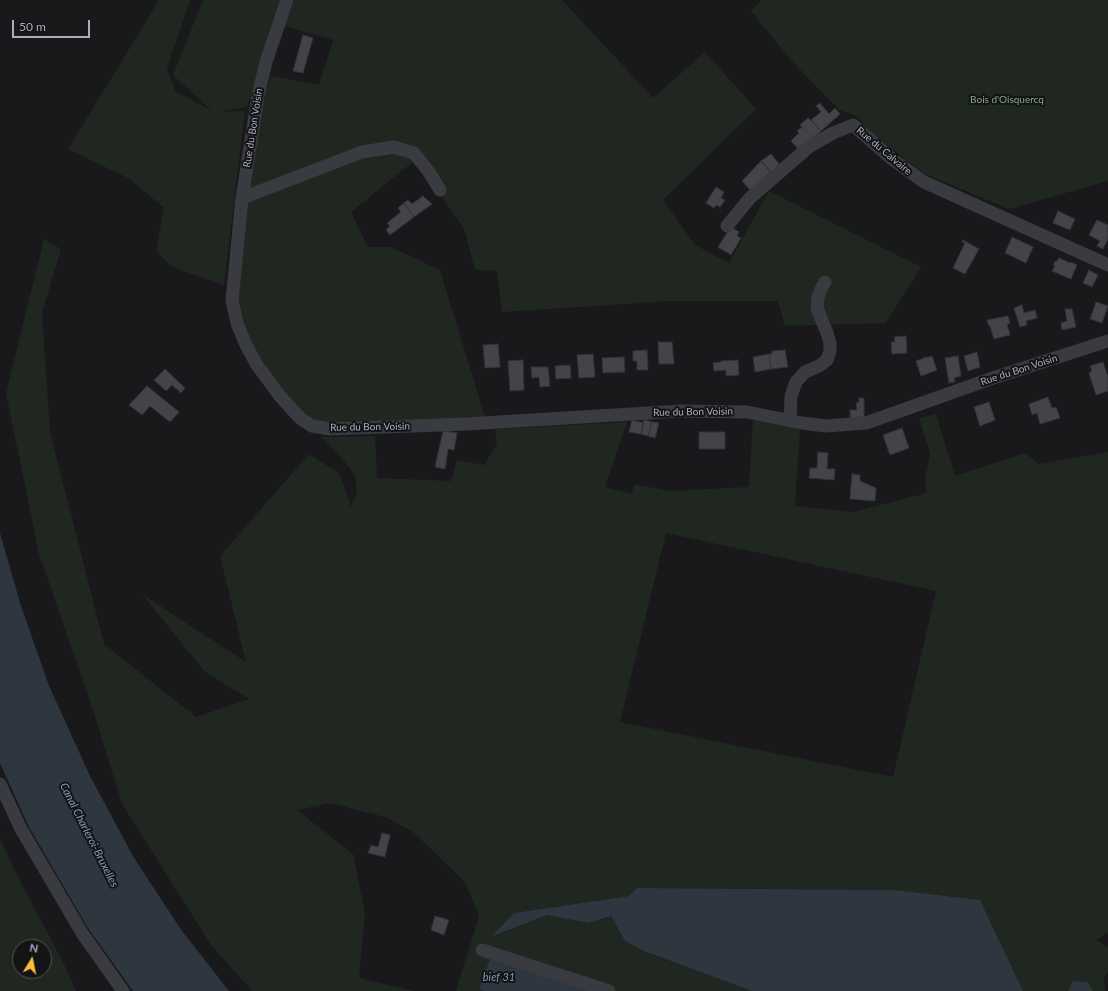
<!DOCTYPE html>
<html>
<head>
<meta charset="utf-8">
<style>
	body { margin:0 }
	#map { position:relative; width:1108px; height:991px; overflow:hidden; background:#19191c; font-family:Lato,sans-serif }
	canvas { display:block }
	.north { position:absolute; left:12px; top:939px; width:40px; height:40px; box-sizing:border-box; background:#141417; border:1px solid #505259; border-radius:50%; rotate:10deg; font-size:11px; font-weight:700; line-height:16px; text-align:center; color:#abafbb }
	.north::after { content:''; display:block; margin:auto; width:14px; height:18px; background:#f7c035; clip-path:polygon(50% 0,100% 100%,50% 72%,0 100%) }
	.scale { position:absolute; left:12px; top:20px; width:78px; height:18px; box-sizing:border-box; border:2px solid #abafbb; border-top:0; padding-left:5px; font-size:12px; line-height:14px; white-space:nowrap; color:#abafbb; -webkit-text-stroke:3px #141417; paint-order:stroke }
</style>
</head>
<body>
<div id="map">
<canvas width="1108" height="991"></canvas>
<div class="north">N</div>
<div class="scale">50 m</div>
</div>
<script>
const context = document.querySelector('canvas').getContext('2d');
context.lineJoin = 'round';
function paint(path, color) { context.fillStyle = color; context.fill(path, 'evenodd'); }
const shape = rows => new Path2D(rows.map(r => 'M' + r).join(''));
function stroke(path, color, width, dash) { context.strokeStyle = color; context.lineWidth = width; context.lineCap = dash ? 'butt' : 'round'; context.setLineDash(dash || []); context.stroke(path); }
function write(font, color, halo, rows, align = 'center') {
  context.font = font + ' Lato,sans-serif'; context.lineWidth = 4; context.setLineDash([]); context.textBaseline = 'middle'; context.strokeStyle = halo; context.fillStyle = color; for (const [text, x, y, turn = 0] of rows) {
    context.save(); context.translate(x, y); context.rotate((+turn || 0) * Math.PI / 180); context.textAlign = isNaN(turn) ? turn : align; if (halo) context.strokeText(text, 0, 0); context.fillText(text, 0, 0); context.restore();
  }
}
const green = shape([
	[159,0,190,0,167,68,175,91,212,111,173,75,203,0,282,0,273,27,247,107,219,112,245,111,224,285,172,267,156,251,164,208,130,179,68,149],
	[294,0,562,0,653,98,705,52,756,109,663,200,695,245,729,263,769,191,921,267,886,323,785,326,778,301,671,301,502,312,497,271,475,270,464,228,441,196,414,161,351,212,368,247,391,247,440,270,486,420,317,423,307,419,273,379,243,328,235,295,238,263,263,101,271,76,319,85,333,40,284,26],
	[761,0,1108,0,1108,181,1009,209,925,174,872,134,857,116,839,110,790,59,751,11],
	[44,239,61,249,42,313,50,432,104,644,196,717,249,699,205,672,142,594,246,662,220,556,309,454,340,474,351,507,357,493,355,476,344,461,321,437,375,436,377,478,451,481,457,460,484,465,497,444,495,429,627,422,605,487,632,494,634,484,670,491,749,487,753,420,800,428,795,506,853,512,927,493,925,480,930,454,919,418,936,414,955,476,1025,453,1039,464,1108,452,1108,933,1096,940,1108,947,1108,972,1104,979,1105,991,1093,991,1087,983,1073,981,1068,991,1023,991,980,900,895,890,637,888,629,896,514,913,492,937,547,915,588,923,611,916,625,941,644,951,752,991,595,991,479,989,484,991,456,991,479,916,465,882,413,832,385,817,330,803,297,810,353,854,365,913,359,978,414,991,252,991,211,945,122,804,93,710,39,554,6,393],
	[666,533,936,591,893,777,620,722],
	[0,839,19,879,64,964,76,991,0,991],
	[20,947,44,947,44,971,20,971]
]);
const water = shape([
	[0,533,21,606,49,686,90,776,134,858,182,931,229,991,133,991,88,928,29,827,0,763],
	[637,888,895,890,980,900,1023,991,752,991,644,951,625,941,611,916,588,923,547,915,491,937,514,913,629,896],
	[490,959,595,991,484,991,479,989],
	[1073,981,1088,982,1093,991,1068,991]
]);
const building = shape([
	[303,35,313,38,303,73,293,71,303,35],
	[820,103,829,114,835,108,840,114,821,131,811,120,821,112,816,106,820,103],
	[808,118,821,131,813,138,800,125,808,118],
	[802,127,813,138,799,150,791,141,799,133,797,131,802,127],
	[771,154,779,164,771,172,761,161,771,154],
	[761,161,770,172,751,191,742,181,761,161],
	[716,187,724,192,721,198,725,200,720,207,716,205,714,208,706,203,716,187],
	[423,196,432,204,414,217,404,203,408,200,412,204,423,196],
	[404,203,414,217,390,235,386,230,390,226,387,223,401,212,398,208,404,203],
	[1058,211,1075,219,1070,230,1053,223,1058,211],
	[1097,220,1108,225,1108,239,1103,249,1097,246,1100,241,1089,235,1097,220],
	[731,227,739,232,737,236,741,238,731,255,718,247,731,227],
	[1012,237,1033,247,1026,263,1005,253,1012,237],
	[963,240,979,249,965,274,953,268,965,243,962,242,963,240],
	[1059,258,1070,263,1071,262,1077,265,1071,279,1052,271,1055,266,1053,265,1055,261,1056,262,1059,258],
	[1089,270,1098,275,1092,287,1083,283,1089,270],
	[1096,302,1108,306,1102,323,1090,319,1096,302],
	[1022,305,1024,313,1035,310,1037,318,1026,321,1027,325,1020,327,1014,308,1022,305],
	[1065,309,1072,309,1076,327,1062,330,1061,323,1067,321,1065,309],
	[1008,316,1010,323,1007,324,1010,335,994,339,990,326,989,326,987,320,1008,316],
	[906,336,907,353,892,354,891,342,895,342,894,337,906,336],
	[658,342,672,342,674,364,659,364,658,342],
	[498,344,500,367,485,368,483,345,498,344],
	[647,350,648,370,637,370,637,361,633,361,633,351,647,350],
	[785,350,788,367,771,369,769,354,772,354,772,351,785,350],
	[977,352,980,367,968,371,964,356,977,352],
	[593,354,595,377,579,378,577,355,593,354],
	[769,354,771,369,755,372,753,357,769,354],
	[932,356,937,370,921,376,916,361,927,357,927,358,932,356],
	[958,356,961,376,954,378,955,382,949,383,945,358,958,356],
	[624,357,625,372,603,373,602,358,624,357],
	[523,360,524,390,510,391,508,361,523,360],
	[738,360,739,375,726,376,726,370,714,371,713,363,721,362,721,361,738,360],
	[1103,362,1108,377,1108,391,1096,395,1089,373,1092,371,1090,366,1103,362],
	[570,365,571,378,556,379,555,366,570,365],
	[531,367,548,367,550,386,540,387,539,377,532,378,531,367],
	[165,369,185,388,181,393,172,385,166,391,154,380,165,369],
	[147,386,179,412,170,422,150,406,142,415,129,405,147,386],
	[1048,397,1052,408,1056,407,1060,418,1040,424,1037,413,1032,415,1029,404,1048,397],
	[859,398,864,398,864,417,850,418,850,410,857,410,856,403,859,402,859,398],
	[989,402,995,420,980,426,974,407,989,402],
	[632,420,644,423,641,434,629,432,632,420],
	[644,420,652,422,648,436,641,434,644,420],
	[652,422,659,423,655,438,648,436,652,422],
	[902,428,909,448,890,455,883,435,902,428],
	[443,431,457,433,454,450,448,449,445,469,435,467,443,431],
	[699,432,725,432,725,449,699,449,699,432],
	[818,452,828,453,827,469,835,469,834,480,809,478,810,468,817,468,818,452],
	[852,474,860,475,860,481,876,488,875,501,850,499,852,474],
	[382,833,390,835,385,857,368,853,371,845,378,847,382,833],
	[435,916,449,920,444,935,431,930,435,916]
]);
const minor = shape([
	[287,0,266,62,258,96,242,198,232,301,237,323,246,345,257,365,279,395,300,418,312,426,330,429,466,424,681,411,747,412,802,423,826,426,866,423,993,378,1108,341],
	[242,198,362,152,394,147,414,153,429,172,440,190],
	[727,226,750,198,810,146,833,133,853,125,892,159,924,182,1108,265],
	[790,421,791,396,796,382,805,372,819,366,827,360,830,351,830,343,827,333,817,308,818,297,822,287,825,282],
	[0,784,21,829,82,933,123,991],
	[482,950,609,991]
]);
const parkNames = [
	["Bois d'Oisquercq",1007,100]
];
const streetNames = [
	["Rue du Bon Voisin",253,128,-81],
	["Rue du Calvaire",884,151,40],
	["Rue du Bon Voisin",1019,370,-18],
	["Rue du Bon Voisin",693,412,-1],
	["Rue du Bon Voisin",370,427,-1]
];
const waterNames = [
	["Canal Charleroi-Bruxelles",89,835,63],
	["bief 31",499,977]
];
paint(green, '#1f2720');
paint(water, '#2e3740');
paint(building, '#434449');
stroke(building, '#333338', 1);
stroke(minor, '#3a3b41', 13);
write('10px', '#82a786', '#141417', parkNames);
write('10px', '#abafbb', '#141417', streetNames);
write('italic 11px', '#829bb7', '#141417', waterNames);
</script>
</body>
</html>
